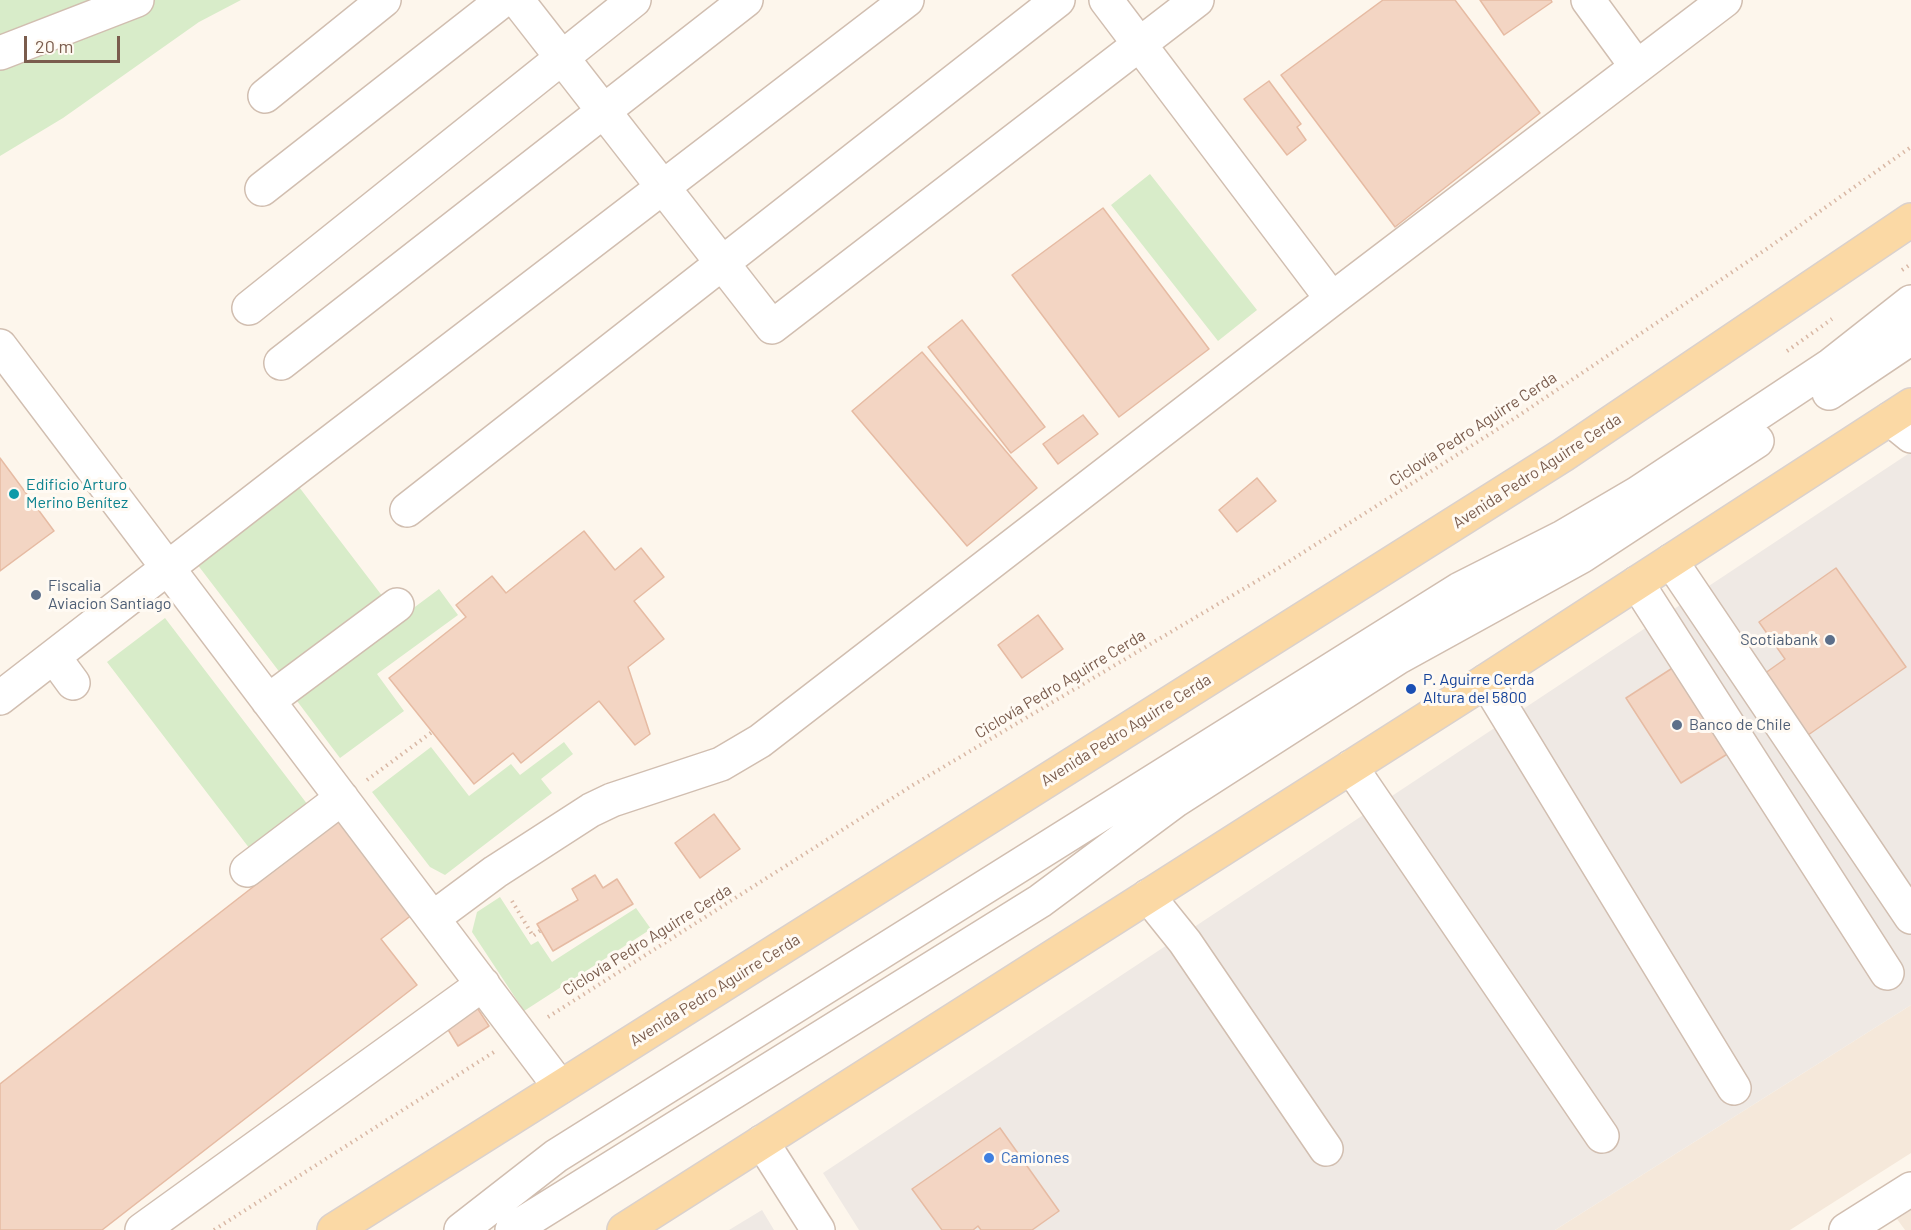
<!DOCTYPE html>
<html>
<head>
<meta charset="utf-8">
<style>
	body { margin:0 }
	#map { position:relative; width:1911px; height:1230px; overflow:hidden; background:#fdf6ec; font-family:Barlow,sans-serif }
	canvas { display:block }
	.scale { position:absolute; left:24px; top:36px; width:96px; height:27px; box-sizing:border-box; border:3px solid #7a5c4d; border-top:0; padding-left:8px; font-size:18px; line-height:21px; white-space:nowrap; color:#7a5c4d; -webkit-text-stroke:4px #fffaf3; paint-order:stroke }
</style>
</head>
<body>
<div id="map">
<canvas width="1911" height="1230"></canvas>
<div class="scale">20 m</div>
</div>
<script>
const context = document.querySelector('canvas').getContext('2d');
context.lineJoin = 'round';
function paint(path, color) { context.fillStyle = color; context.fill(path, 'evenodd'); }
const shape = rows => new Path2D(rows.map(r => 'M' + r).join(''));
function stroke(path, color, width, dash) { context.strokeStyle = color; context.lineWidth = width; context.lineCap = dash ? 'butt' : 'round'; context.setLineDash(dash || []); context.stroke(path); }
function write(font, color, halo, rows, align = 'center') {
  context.font = font + ' Barlow,sans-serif'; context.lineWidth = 6; context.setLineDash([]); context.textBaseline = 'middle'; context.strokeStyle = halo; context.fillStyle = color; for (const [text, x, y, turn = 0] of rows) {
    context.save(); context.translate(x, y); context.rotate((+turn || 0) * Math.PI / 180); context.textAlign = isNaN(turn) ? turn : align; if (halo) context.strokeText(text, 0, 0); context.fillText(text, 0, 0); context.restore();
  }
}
const residential = shape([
	[1911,1005,1911,1153,1790,1230,1555,1230],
	[1911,1210,1911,1230,1905,1230,1897,1219]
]);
const industrial = shape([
	[1911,452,1911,1005,1555,1230,859,1230,823,1173],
	[762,1210,774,1230,729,1230]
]);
const green = shape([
	[0,0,241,0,199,22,63,118,0,156],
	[1150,174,1257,310,1218,341,1111,205],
	[296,483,383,597,281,674,197,564],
	[439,589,458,615,377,674,404,711,340,758,294,697],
	[165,618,311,809,253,853,107,662],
	[564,742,573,754,541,779,552,793,445,875,430,867,372,792,431,747,469,796,511,764,520,775],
	[500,897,531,945,538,941,552,962,636,908,651,929,524,1011,472,932,477,912]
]);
const building = shape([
	[1383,0,1455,0,1540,113,1395,227,1281,75,1383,0],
	[1480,0,1551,0,1552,2,1504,35,1480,0],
	[1269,81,1301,124,1297,127,1306,140,1287,155,1244,99,1269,81],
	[1103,208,1209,349,1119,417,1012,275,1103,208],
	[962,320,1045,427,1011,453,928,347,962,320],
	[922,352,1037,488,967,546,852,411,922,352],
	[1083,415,1098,434,1058,464,1043,444,1083,415],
	[0,458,54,531,0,571,0,458],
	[1257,478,1276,501,1237,532,1219,510,1257,478],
	[584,531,615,570,641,548,664,577,634,601,664,639,628,667,650,734,635,745,599,701,521,763,513,753,474,784,389,678,466,617,456,605,492,576,506,593,584,531],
	[1836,568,1906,667,1798,742,1754,681,1785,659,1759,622,1836,568],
	[1038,615,1063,649,1022,678,998,645,1038,615],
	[1674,667,1729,753,1681,783,1626,698,1674,667],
	[714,814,740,849,700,878,675,843,714,814],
	[339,820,413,914,381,939,417,985,102,1230,0,1230,0,1084,339,820],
	[595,875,603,888,617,879,633,904,553,951,537,924,578,900,572,889,595,875],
	[474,1003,489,1026,458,1046,444,1023,474,1003],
	[1000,1128,1059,1211,1032,1230,981,1230,978,1226,973,1230,942,1230,912,1189,1000,1128]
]);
const path = shape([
	[1902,270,1911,264],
	[1787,351,1832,319],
	[367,780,432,732],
	[512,901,533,936,541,930],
	[548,1017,913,785,1277,569,1515,418,1768,248,1911,147],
	[214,1230,494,1052]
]);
const minor = shape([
	[517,0,772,327,1197,0],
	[1106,0,1332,299],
	[1588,0,1637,67],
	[0,53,137,0],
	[265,96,384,0],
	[262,189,503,0],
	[249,308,634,0],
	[0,346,560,1087],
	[281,363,746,0],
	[1829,393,1911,338],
	[1890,419,1911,436],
	[407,510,1058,0],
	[1671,561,1911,917],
	[1637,583,1887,973],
	[54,657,73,683],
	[1486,681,1734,1088],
	[0,698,294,470,907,0],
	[268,701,397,605],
	[1351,767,1602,1136],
	[247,870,342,798],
	[1148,896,1185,942,1326,1149],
	[433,918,495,872,591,810,612,800,721,764,760,741,1332,299,1725,0],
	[762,1142,818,1230],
	[142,1230,483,984],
	[461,1230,556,1156,1460,589,1563,537,1638,493,1831,365,1911,302],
	[512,1230,1040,901,1176,800,1397,658,1582,556,1757,441],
	[1846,1230,1911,1189]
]);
const major = shape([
	[334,1230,1563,455,1911,220],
	[624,1230,1472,690,1911,405]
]);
const markers = [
	[14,494,6,"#0f9aa8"],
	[36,595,6,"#5c6f8a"],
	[1830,640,6,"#5c6f8a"],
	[1411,689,6,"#1a4fb4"],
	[1677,725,6,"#5c6f8a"],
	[989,1158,6,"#3f7fe0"]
];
const streetNames = [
	["Ciclovía Pedro Aguirre Cerda",1473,429,-33],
	["Avenida Pedro Aguirre Cerda",1537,471,-33],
	["Ciclovía Pedro Aguirre Cerda",1060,684,-31],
	["Avenida Pedro Aguirre Cerda",1126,730,-32],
	["Ciclovía Pedro Aguirre Cerda",647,940,-32],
	["Avenida Pedro Aguirre Cerda",715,990,-32]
];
const cultureNames = [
	["Edificio Arturo",26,485],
	["Merino Benítez",26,503]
];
const serviceNames = [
	["Fiscalia",48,586],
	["Aviacion Santiago",48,604],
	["Scotiabank",1818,640,"right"],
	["Banco de Chile",1689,725]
];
const transitNames = [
	["P. Aguirre Cerda",1423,680],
	["Altura del 5800",1423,698]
];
const shopNames = [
	["Camiones",1001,1158]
];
paint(residential, '#f5e8da');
paint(industrial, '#efe9e4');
paint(green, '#d8ecc9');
paint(building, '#f3d5c3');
stroke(building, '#e6bba3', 1.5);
stroke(minor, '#d1beb0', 36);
stroke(major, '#dad1cd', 36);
stroke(path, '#d9b8a5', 4, [1.5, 4.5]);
stroke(minor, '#fff', 33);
stroke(major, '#fbd9a5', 33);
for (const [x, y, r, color] of markers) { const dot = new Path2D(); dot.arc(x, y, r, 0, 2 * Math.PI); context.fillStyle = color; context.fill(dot); stroke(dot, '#fffaf3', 2); }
write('16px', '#7a5c4d', '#fffaf3', streetNames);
write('16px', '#0d838f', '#fffaf3', cultureNames, 'left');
write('16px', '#4e5e75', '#fffaf3', serviceNames, 'left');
write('16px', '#164399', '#fffaf3', transitNames, 'left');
write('16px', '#366cbe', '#fffaf3', shopNames, 'left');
</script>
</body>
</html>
